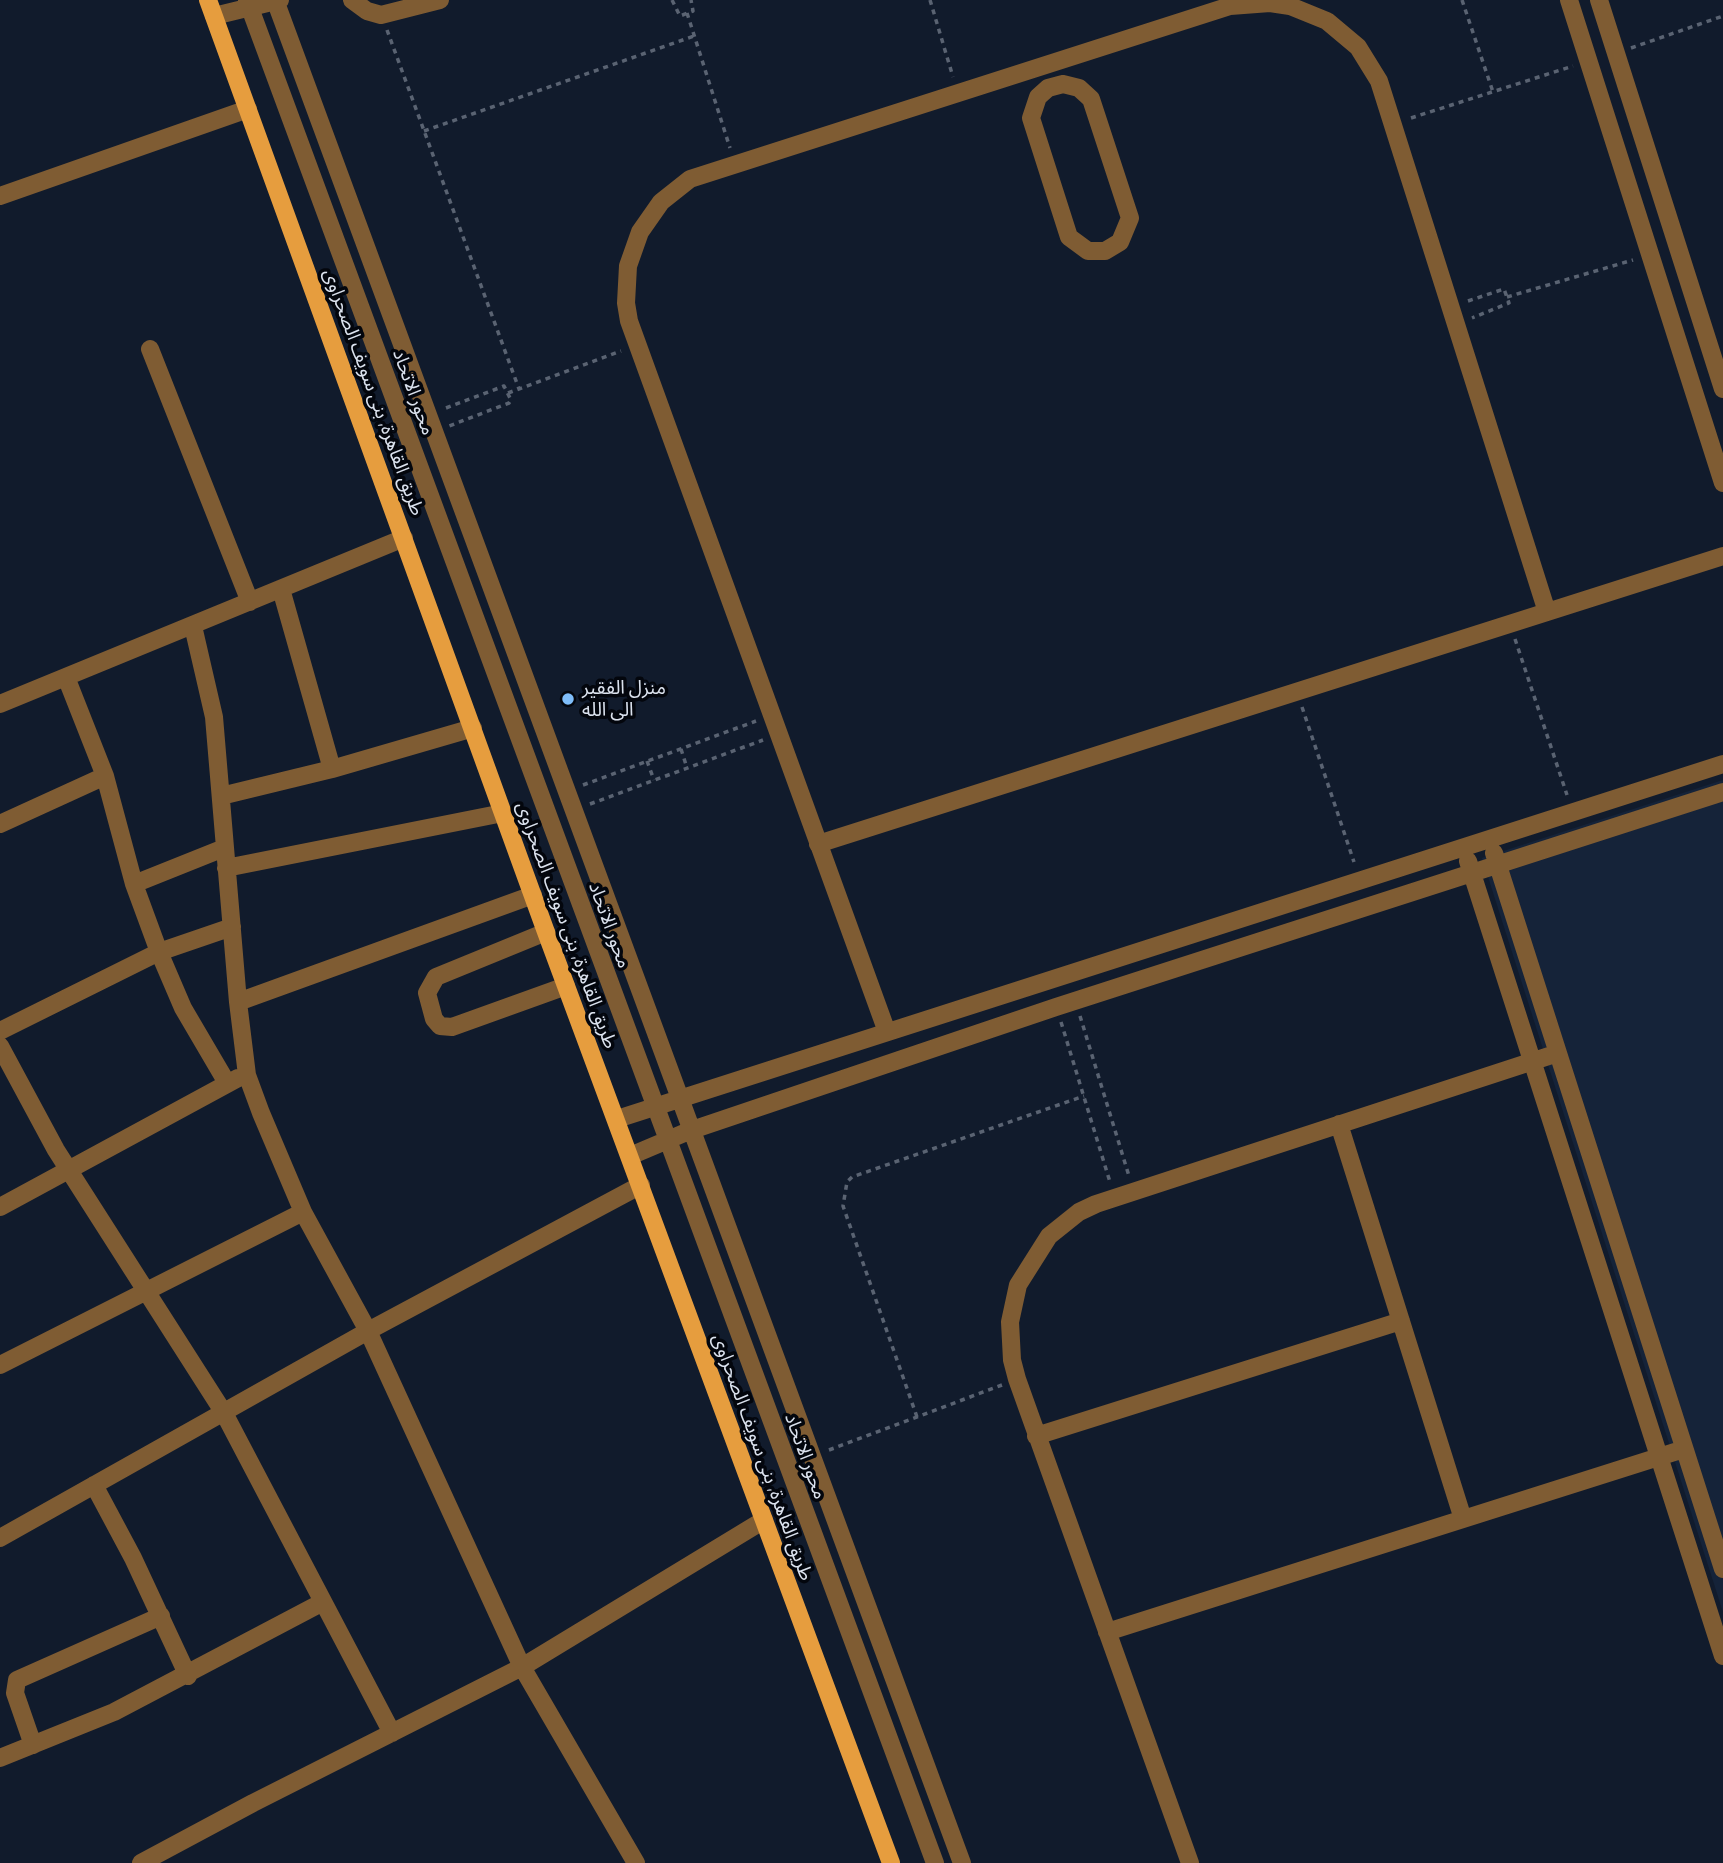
<!DOCTYPE html>
<html>
<head>
<meta charset="utf-8">
<style>
	body { margin:0 }
	canvas { display:block; background:#111b2c }
</style>
</head>
<body>
<canvas width="1723" height="1863"></canvas>
<script>
const context = document.querySelector('canvas').getContext('2d');
context.lineJoin = 'round';
function paint(path, color) { context.fillStyle = color; context.fill(path, 'evenodd'); }
const shape = rows => new Path2D(rows.map(r => 'M' + r).join(''));
function stroke(path, color, width, dash) { context.strokeStyle = color; context.lineWidth = width; context.lineCap = dash ? 'butt' : 'round'; context.setLineDash(dash || []); context.stroke(path); }
function write(font, color, halo, rows, align = 'center') {
  context.font = font + ' Barlow,"Noto Sans Arabic",sans-serif'; context.lineWidth = 7; context.setLineDash([]); context.textBaseline = 'middle'; context.strokeStyle = halo; context.fillStyle = color; for (const [text, x, y, turn = 0] of rows) {
    context.save(); context.translate(x, y); context.rotate((+turn || 0) * Math.PI / 180); context.textAlign = isNaN(turn) ? turn : align; if (halo) context.strokeText(text, 0, 0); context.fillText(text, 0, 0); context.restore();
  }
}
const built = shape([
	[1723,780,1723,1612,1482,858]
]);
const path = shape([
	[672,0,680,16,693,11,691,0],
	[930,0,953,77],
	[1462,0,1493,92],
	[687,13,730,148],
	[387,30,519,389],
	[1631,48,1723,16],
	[1411,118,1573,66],
	[424,131,694,36],
	[1507,297,1633,260],
	[1468,301,1504,289,1509,303,1472,318],
	[508,393,621,351],
	[446,408,504,386,511,400,509,403,449,426],
	[1515,639,1567,795],
	[1302,707,1354,862],
	[681,749,687,768],
	[647,761,654,780],
	[583,785,756,721],
	[590,804,763,740],
	[1080,1016,1129,1176],
	[1061,1022,1110,1182],
	[917,1417,843,1206,847,1182,852,1177,1084,1096],
	[829,1450,1002,1385]
]);
const minor = shape([
	[247,0,935,1863],
	[275,0,962,1863],
	[352,0,367,11,381,15,440,0],
	[1569,0,1723,483],
	[1599,0,1723,389],
	[214,16,280,0],
	[1063,84,1079,88,1091,99,1130,218,1120,242,1105,251,1088,251,1069,237,1031,118,1038,97,1048,88,1063,84],
	[0,196,248,109],
	[150,349,250,602],
	[281,589,332,769],
	[193,626,214,717,238,1002,247,1075,261,1113,303,1212,368,1331,522,1667,636,1863],
	[66,677,105,776,134,884,159,952,183,1008,227,1083],
	[0,704,404,538],
	[221,796,332,769,473,728],
	[0,824,105,776],
	[818,844,1723,556],
	[1494,853,1723,1569],
	[1468,861,1723,1656],
	[226,868,503,813],
	[134,884,224,848],
	[546,932,436,977,427,993,434,1019,440,1026,452,1027,566,986],
	[238,1002,533,895],
	[0,1031,159,952,232,927],
	[887,1032,629,321,626,303,628,266,640,232,661,202,690,179,1230,6,1270,3,1290,6,1327,21,1358,47,1379,81,1547,612],
	[0,1046,56,1150,224,1413,392,1733],
	[617,1119,1723,764],
	[1339,1124,1463,1519],
	[630,1156,689,1131,1056,1007,1723,792],
	[0,1207,238,1078],
	[0,1365,303,1212],
	[1036,1436,1401,1321],
	[94,1485,133,1558,188,1676],
	[0,1538,368,1331,641,1185],
	[1107,1632,1684,1449],
	[33,1745,15,1693,17,1680,161,1616],
	[0,1758,114,1712,323,1602],
	[141,1863,253,1803,522,1667,764,1520],
	[1190,1863,1017,1379,1012,1360,1010,1322,1018,1285,1049,1236,1079,1212,1096,1204,1558,1053]
]);
const major = shape([
	[208,0,546,932,891,1863]
]);
const markers = [
	[568,699,7,"#7fbdf9"]
];
const streetNames = [
	["طريق القاهرة, بنى سويف الصحراوى",374,392,70],
	["محور الاتحاد",414,392,70],
	["طريق القاهرة, بنى سويف الصحراوى",567,925,70],
	["محور الاتحاد",610,925,70],
	["محور الاتحاد",806,1456,70],
	["طريق القاهرة, بنى سويف الصحراوى",763,1457,70]
];
const poiNames = [
	["منزل الفقير",582,688],
	["الى الله",582,710]
];
paint(built, '#152339');
stroke(path, '#5a6372', 3.5, [5, 5]);
stroke(minor, '#7f5c33', 18);
stroke(major, '#e69d3e', 18);
for (const [x, y, r, color] of markers) { const dot = new Path2D(); dot.arc(x, y, r, 0, 2 * Math.PI); context.fillStyle = color; context.fill(dot); stroke(dot, '#03060d', 2.5); }
write('19px', '#dbe2ee', '#03060d', streetNames);
write('19px', '#dbe2ee', '#03060d', poiNames, 'left');
</script>
</body>
</html>
